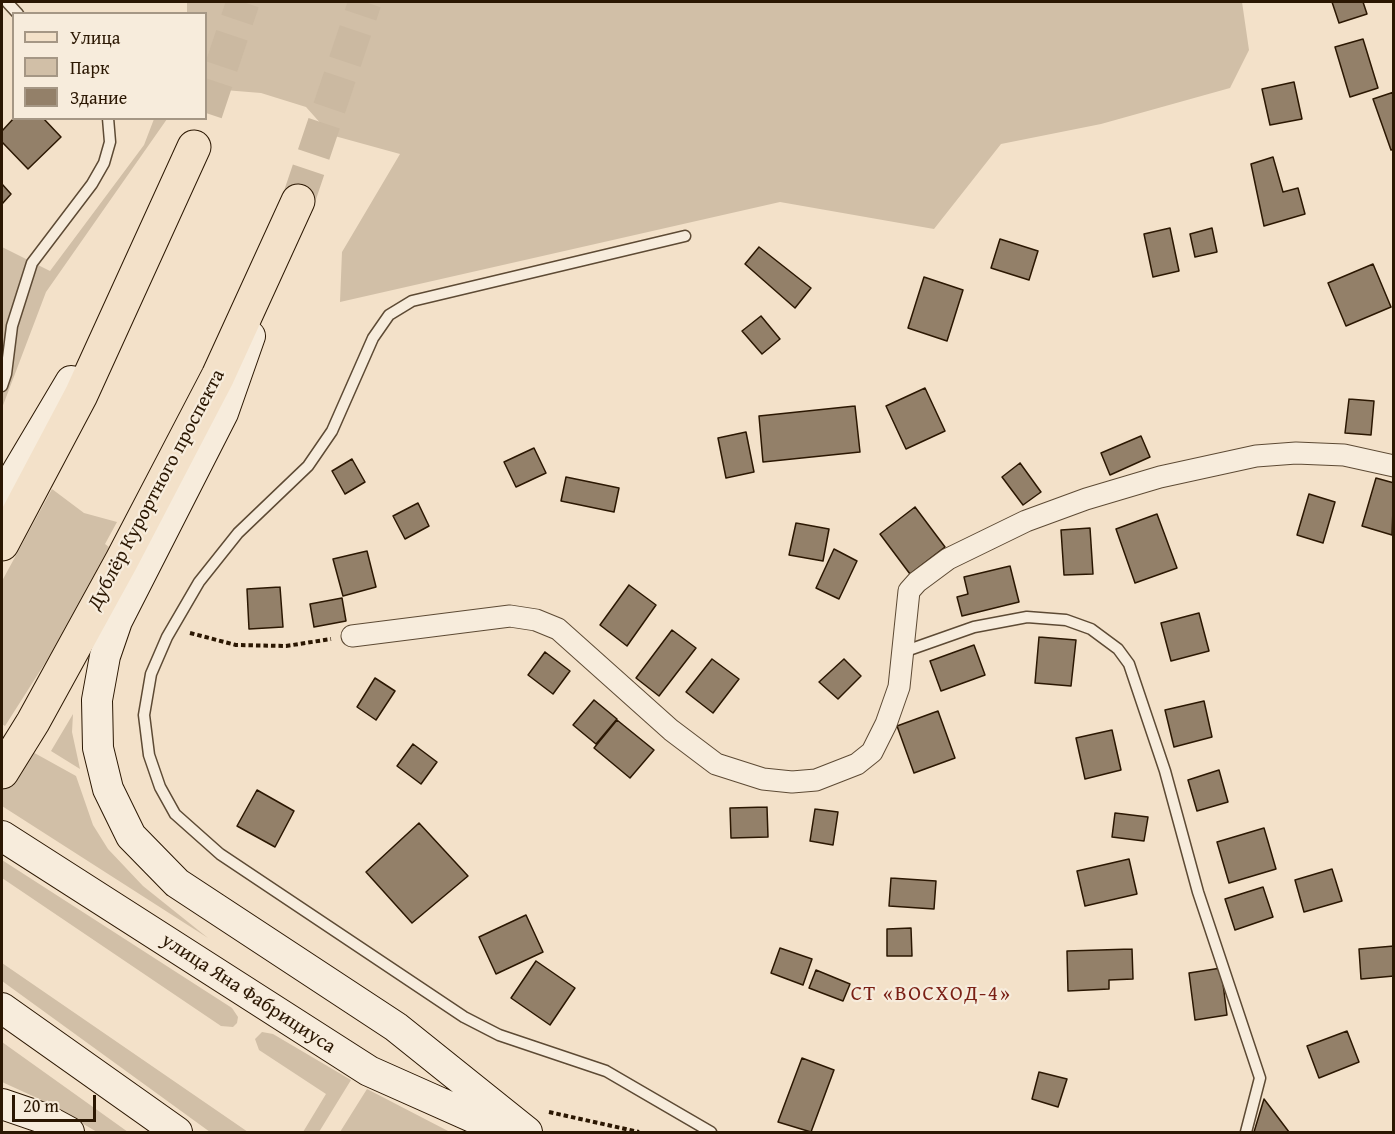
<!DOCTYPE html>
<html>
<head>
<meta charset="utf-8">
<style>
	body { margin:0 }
	#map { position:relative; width:1395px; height:1134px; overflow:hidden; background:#f3e1c9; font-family:"Gentium Book Plus",serif }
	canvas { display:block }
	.frame { position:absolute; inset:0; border:3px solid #2b1702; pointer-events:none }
	.legend { position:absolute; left:12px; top:12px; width:195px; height:108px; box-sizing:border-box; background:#f7ecdc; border:2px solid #a59785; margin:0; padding:8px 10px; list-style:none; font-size:18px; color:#2b1702 }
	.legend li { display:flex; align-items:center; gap:12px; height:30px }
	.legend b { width:30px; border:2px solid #a59785 }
	.scale { position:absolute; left:12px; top:1095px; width:84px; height:27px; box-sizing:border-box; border:3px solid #2b1702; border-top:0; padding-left:8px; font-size:18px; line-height:21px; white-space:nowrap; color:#2b1702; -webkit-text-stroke:4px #f7ecdc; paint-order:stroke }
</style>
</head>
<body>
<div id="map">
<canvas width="1395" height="1134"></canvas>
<div class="frame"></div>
<ul class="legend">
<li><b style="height:8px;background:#f3e1c9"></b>Улица</li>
<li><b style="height:16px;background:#d1bfa7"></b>Парк</li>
<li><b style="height:16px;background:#938069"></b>Здание</li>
</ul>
<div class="scale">20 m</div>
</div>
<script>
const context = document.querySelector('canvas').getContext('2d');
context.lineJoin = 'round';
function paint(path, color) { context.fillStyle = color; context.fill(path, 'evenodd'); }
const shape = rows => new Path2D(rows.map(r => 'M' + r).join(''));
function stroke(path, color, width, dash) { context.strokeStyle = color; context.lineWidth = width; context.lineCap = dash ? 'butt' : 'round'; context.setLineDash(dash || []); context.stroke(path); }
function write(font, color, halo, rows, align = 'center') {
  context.font = font + ' "Gentium Book Plus",serif'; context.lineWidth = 4.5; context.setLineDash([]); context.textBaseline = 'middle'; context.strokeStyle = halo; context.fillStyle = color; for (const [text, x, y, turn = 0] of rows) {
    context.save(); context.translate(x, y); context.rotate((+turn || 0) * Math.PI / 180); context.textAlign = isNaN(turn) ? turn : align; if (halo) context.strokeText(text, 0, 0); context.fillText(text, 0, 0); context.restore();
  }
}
const green = shape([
	[187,2,1242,2,1249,50,1230,88,1101,124,1001,144,934,229,780,202,340,302,342,252,400,154,331,135,306,107,261,93,212,89,206,93,206,14,187,13],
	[154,119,167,119,46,292,2,408,2,247,50,271,144,145],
	[52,489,84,513,117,522,105,544,109,547,47,660,5,726,2,724,2,581],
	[73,714,72,732,80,769,51,751],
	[2,735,76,776,93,825,108,849,143,886,208,938,2,806],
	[2,860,232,1008,238,1017,237,1023,233,1027,221,1026,2,878],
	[2,963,248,1132,210,1132,2,981],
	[262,1032,273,1034,351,1080,319,1132,303,1132,326,1094,259,1050,255,1039],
	[2,1042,128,1132,97,1132,46,1102,2,1082],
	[367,1089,450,1132,340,1132]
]);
const building = shape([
	[1332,2,1363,2,1367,14,1339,23,1332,2],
	[1363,39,1378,88,1350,97,1335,47,1363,39],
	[1294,82,1302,119,1270,125,1262,89,1294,82],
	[1394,92,1394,149,1391,150,1373,99,1394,92],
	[14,118,43,118,61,137,28,169,2,142,2,131,14,118],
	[1273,157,1283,192,1298,188,1305,214,1264,226,1251,164,1273,157],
	[2,184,11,194,2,204,2,184],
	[1170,228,1179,271,1153,277,1144,234,1170,228],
	[1212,228,1217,252,1195,257,1190,234,1212,228],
	[1000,239,1038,251,1029,280,991,268,1000,239],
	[759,247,811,288,795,308,745,264,759,247],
	[1373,264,1391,307,1346,326,1328,283,1373,264],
	[924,277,963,290,947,341,908,328,924,277],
	[761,316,780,339,762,354,742,331,761,316],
	[925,388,945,431,906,449,886,406,925,388],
	[1349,399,1374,401,1371,435,1345,433,1349,399],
	[855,406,860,452,763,462,759,416,855,406],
	[746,432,754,472,726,478,718,438,746,432],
	[1141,436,1150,457,1110,475,1101,453,1141,436],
	[534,448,546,473,516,487,504,462,534,448],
	[352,459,365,482,345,494,332,471,352,459],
	[1020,463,1041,492,1023,505,1002,477,1020,463],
	[566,477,619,488,614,512,561,501,566,477],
	[1376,478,1394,483,1392,535,1362,526,1376,478],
	[1309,494,1335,502,1323,543,1297,535,1309,494],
	[418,503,429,526,405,539,393,516,418,503],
	[915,507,945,547,910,574,880,534,915,507],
	[1157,514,1177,568,1135,583,1116,529,1157,514],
	[796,523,829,529,823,561,789,555,796,523],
	[1090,528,1093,574,1064,575,1061,530,1090,528],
	[834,549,857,561,839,599,816,588,834,549],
	[367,551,376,587,343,596,333,559,367,551],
	[1010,566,1019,602,962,616,957,597,968,594,964,577,1010,566],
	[629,585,656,605,627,646,600,625,629,585],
	[280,587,283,627,249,629,247,589,280,587],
	[342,598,346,621,314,627,310,604,342,598],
	[1199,613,1209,651,1171,661,1161,623,1199,613],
	[672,630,696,648,659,696,636,678,672,630],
	[1039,637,1076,640,1071,686,1035,683,1039,637],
	[974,645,985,675,941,691,930,661,974,645],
	[545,652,570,671,553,694,528,675,545,652],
	[712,659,739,679,713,713,686,692,712,659],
	[844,659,861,676,838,699,819,682,844,659],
	[375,678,395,691,376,720,357,707,375,678],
	[594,700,617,719,596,744,573,725,594,700],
	[1204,701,1212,737,1174,747,1165,710,1204,701],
	[938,711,955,758,914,773,897,726,938,711],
	[617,720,654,750,630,778,594,748,617,720],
	[1112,730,1121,770,1085,779,1076,738,1112,730],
	[413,744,437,762,421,784,397,766,413,744],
	[1219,770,1228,802,1197,811,1188,780,1219,770],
	[257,790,294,811,275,847,237,826,257,790],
	[767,807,768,837,731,838,730,808,767,807],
	[815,809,838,812,833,845,810,841,815,809],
	[1115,813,1148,817,1144,841,1112,837,1115,813],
	[419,823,468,876,412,923,366,872,419,823],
	[1264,828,1276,869,1229,883,1217,842,1264,828],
	[1129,859,1137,894,1085,906,1077,871,1129,859],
	[1332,869,1342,901,1304,912,1295,880,1332,869],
	[891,878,936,881,934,909,889,906,891,878],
	[1263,887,1273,917,1235,930,1225,899,1263,887],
	[526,915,543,952,496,974,479,937,526,915],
	[911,928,912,956,887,956,887,929,911,928],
	[1394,946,1394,976,1361,979,1359,949,1394,946],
	[780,948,812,959,803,985,771,973,780,948],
	[1132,949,1133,979,1109,980,1109,989,1068,991,1067,951,1132,949],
	[536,961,575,988,550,1025,511,998,536,961],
	[1221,968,1227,1015,1195,1020,1189,973,1221,968],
	[816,970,850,984,843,1001,809,988,816,970],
	[1347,1031,1359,1062,1319,1078,1307,1046,1347,1031],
	[802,1058,834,1070,811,1132,778,1122,802,1058],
	[1039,1072,1067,1079,1058,1107,1032,1099,1039,1072],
	[1264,1099,1289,1132,1254,1132,1264,1099]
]);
const primaryTunnel = shape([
	[206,113,243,2],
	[298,201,365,2]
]);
const path = shape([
	[190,633,236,645,286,646,331,639],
	[549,1112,639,1132]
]);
const service = shape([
	[7,2,18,14],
	[685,236,412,301,389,315,373,338,332,431,308,466,238,533,199,582,167,637,151,674,144,715,149,755,160,787,175,814,220,854,464,1017,499,1035,606,1071,711,1132],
	[2,386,6,374,12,326,32,263,92,184,104,163,110,142,108,118],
	[903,652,974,627,1027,617,1066,620,1091,629,1118,649,1129,664,1165,771,1198,892,1260,1078,1246,1132]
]);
const minor = shape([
	[352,636,510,616,536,620,558,629,671,730,716,764,763,779,792,782,816,780,857,764,872,752,886,724,899,687,909,591,917,582,948,559,1026,521,1086,499,1160,477,1256,456,1296,453,1344,455,1394,466]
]);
const secondary = shape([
	[250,336,223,413,117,621,105,656,97,700,98,748,108,789,131,836,177,883,396,1027,527,1132],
	[2,497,71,381],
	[2,836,369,1071,506,1132],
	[2,1008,177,1132],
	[2,1104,43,1118,69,1132]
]);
const primary = shape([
	[2,544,81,395,194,147],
	[2,772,33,722,122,560,218,376,298,201]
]);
const streetNames = [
	["Дублёр Курортного проспекта",157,490,-62],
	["улица Яна Фабрициуса",248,994,33]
];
const neighbourhoodNames = [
	["СТ «ВОСХОД-4»",931,995]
];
paint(green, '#d1bfa7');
paint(building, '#938069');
stroke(building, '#2b1702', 1.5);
stroke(primaryTunnel, '#cbb9a1', 33, [33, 16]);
stroke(service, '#5d4a34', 13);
stroke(minor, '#5d4a34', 23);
stroke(secondary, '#2b1702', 32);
stroke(primary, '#2b1702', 35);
stroke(path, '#2b1702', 4, [4.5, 3]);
stroke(service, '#f7ecdc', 10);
stroke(minor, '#f7ecdc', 21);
stroke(secondary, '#f7ecdc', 30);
stroke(primary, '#f3e1c9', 33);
write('20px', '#2b1702', '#f7ecdc', streetNames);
context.letterSpacing = '1.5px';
write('21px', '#7a1f14', '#f7ecdc', neighbourhoodNames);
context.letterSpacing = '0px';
</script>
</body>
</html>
